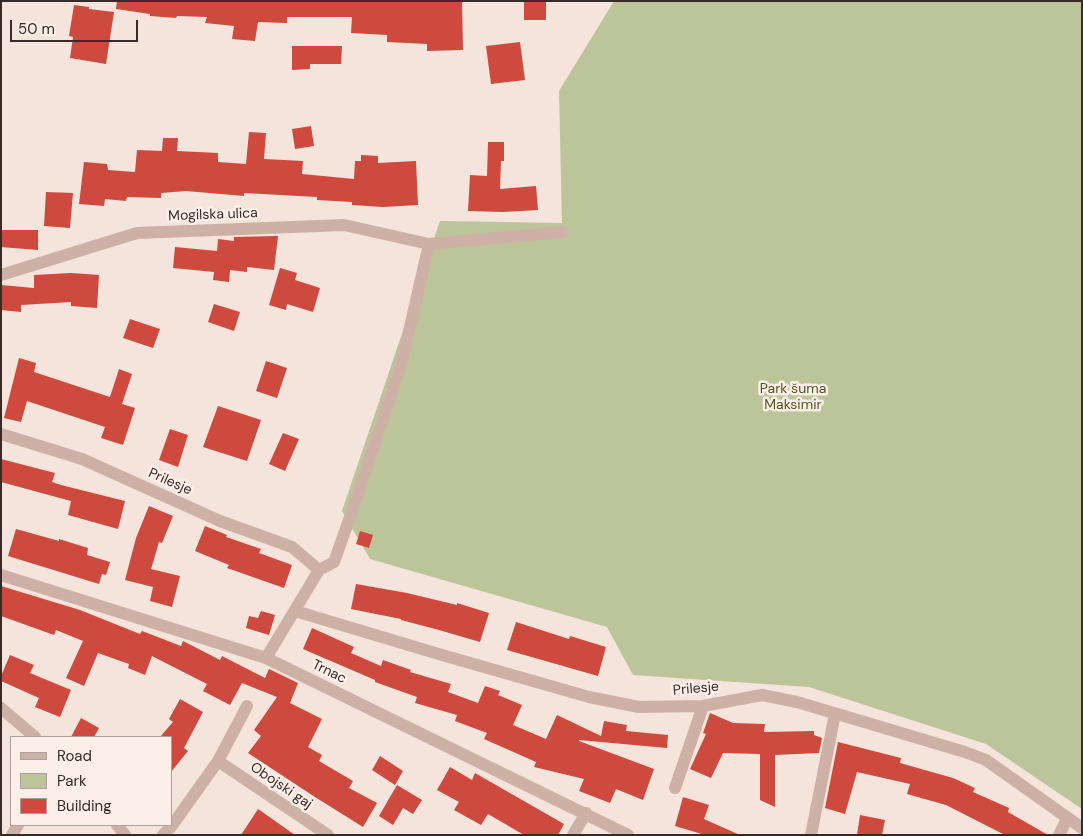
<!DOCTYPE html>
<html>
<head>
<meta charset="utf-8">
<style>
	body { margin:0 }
	#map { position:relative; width:1083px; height:836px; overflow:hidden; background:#f4e4db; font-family:"DM Sans",sans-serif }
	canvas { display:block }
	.frame { position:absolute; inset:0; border:2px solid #382a27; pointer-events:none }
	.legend { position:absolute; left:10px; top:736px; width:162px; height:90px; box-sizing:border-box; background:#fbefe7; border:1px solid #ada09a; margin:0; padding:6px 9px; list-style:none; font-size:15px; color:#382a27 }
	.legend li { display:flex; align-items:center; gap:10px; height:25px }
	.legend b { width:25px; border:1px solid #ada09a }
	.scale { position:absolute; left:10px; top:20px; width:128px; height:22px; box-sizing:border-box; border:2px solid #382a27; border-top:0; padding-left:6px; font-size:15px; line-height:18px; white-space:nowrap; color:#382a27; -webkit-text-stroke:4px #fbefe7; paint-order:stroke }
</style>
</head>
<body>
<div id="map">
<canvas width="1083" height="836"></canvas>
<div class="frame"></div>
<ul class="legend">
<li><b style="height:6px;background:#cdb1a6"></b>Road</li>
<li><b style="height:14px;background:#bcc49a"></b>Park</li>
<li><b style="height:14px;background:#ce493e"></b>Building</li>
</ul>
<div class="scale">50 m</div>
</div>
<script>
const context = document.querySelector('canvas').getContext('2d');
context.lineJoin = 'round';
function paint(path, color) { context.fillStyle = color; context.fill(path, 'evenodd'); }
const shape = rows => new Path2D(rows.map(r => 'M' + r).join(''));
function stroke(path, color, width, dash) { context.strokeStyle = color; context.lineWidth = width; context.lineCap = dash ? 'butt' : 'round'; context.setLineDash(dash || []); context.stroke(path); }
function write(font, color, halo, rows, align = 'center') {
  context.font = font + ' "DM Sans",sans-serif'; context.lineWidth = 5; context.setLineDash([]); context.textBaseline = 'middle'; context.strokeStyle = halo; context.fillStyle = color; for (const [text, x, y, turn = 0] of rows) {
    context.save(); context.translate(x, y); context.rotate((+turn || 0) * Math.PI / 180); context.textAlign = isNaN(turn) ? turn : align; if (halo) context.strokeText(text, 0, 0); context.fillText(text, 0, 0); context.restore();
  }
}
const green = shape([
	[614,1,1082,1,1082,809,986,744,809,687,633,675,607,627,370,559,342,511,440,221,562,223,559,91]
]);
const building = shape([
	[117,1,462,1,463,50,427,51,427,44,387,42,387,35,351,33,352,17,287,17,287,23,258,22,255,41,232,39,234,26,205,23,207,17,177,16,176,18,150,16,150,14,116,9],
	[524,1,546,1,546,20,524,20],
	[74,5,89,7,89,9,114,12,106,64,70,58,73,37,69,36],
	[520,42,525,80,491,84,486,46],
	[292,46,342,46,341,64,310,64,310,69,292,70],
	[311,126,314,146,295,149,292,129],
	[249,132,266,133,264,159,303,161,302,174,354,179,355,161,361,161,361,155,378,156,378,163,416,161,418,205,383,207,352,205,352,202,317,200,317,197,244,193,244,196,186,191,161,193,161,198,127,197,126,201,105,199,104,206,79,204,84,162,107,164,108,170,135,172,137,150,162,151,163,138,178,138,177,151,218,153,218,162,246,164],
	[488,142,504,142,504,161,501,161,500,189,536,186,538,210,503,212,468,211,470,175,487,176],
	[46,192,73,193,70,228,44,226],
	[1,230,38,230,38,250,1,247],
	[276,236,278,236,274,270,247,267,247,272,230,270,229,282,213,280,214,272,173,268,175,247,217,251,218,239,234,241,234,237],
	[280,268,297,273,295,280,320,288,313,312,287,304,286,310,269,305],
	[71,273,99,275,97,308,71,306,71,302,21,305,21,312,1,310,1,285,34,288,34,275],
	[214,304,240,312,234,331,208,322],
	[130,319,160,329,153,348,123,338],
	[19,358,36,363,34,372,110,397,119,369,132,374,122,404,135,408,123,445,101,438,105,427,27,401,21,422,4,418],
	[266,361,287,368,277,398,256,391],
	[218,406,261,420,247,461,203,447],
	[170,429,188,435,178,467,159,460],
	[283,433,299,439,285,471,269,464],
	[1,459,55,473,52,482,61,485,125,501,118,529,68,515,71,501,1,482],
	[149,506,173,516,162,543,159,542,151,569,180,576,172,607,150,601,153,587,125,580,136,538],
	[205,526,227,535,226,537,261,549,259,553,292,565,284,588,227,568,229,565,195,551],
	[16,529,59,541,59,539,88,548,87,555,110,562,106,575,102,574,99,584,8,556],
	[360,531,373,535,369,548,356,544],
	[356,584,407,593,457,605,457,603,489,613,480,642,439,630,401,620,401,619,351,609],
	[1,586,80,610,140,634,142,631,181,646,183,641,220,660,222,656,265,678,269,669,298,683,290,703,322,719,308,747,322,755,319,761,353,781,349,788,377,803,363,827,315,797,248,753,261,736,254,730,277,697,242,683,230,705,203,691,207,684,152,656,145,675,128,668,129,664,98,653,84,686,66,678,83,641,56,630,54,635,1,616],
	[261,611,275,615,269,635,246,628,249,616,258,618],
	[516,622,569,639,570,636,606,647,598,676,507,650],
	[312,628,354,647,351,653,381,666,383,660,411,670,410,672,451,684,448,692,478,703,485,686,500,691,498,695,522,705,513,725,546,739,557,715,601,736,604,721,627,725,626,731,668,735,667,748,579,740,579,741,654,769,643,800,616,789,610,803,579,791,584,779,534,767,536,762,484,739,487,733,455,721,457,715,415,703,417,697,375,682,375,680,303,649],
	[10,655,34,665,30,673,71,690,60,717,35,707,39,698,1,681,1,676],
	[180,699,203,712,184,748,188,751,171,772,171,737,160,737,173,722,169,719],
	[710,713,733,723,765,724,764,732,814,731,814,735,822,738,819,753,775,755,775,807,760,800,760,754,723,753,711,778,690,769,706,734,703,733],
	[81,718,99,728,94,737,71,737],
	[838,742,901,758,900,763,953,778,975,788,973,792,1009,808,1008,812,1048,835,1005,835,946,805,907,794,910,784,857,772,845,814,825,808],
	[380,756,403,771,395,785,372,770],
	[450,767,472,780,475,773,564,824,558,835,524,835,488,814,481,825,454,810,459,802,437,790],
	[397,785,422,800,413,814,403,808,393,825,379,816],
	[683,797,709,805,704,819,740,835,705,835,675,826],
	[258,809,295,835,241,835],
	[860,815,885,820,882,835,857,835]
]);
const minor = shape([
	[1,275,137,233,344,225,429,244,563,232],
	[1,434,82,459,220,521,292,547,319,570],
	[319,570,334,562,355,503,402,362,429,244],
	[1,575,266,658,628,835],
	[295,611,442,655,589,697,639,707,703,706,762,695,797,702,965,752,986,760,1082,828],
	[266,658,319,570],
	[1,708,35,737],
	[218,761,328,835],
	[675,788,703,706],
	[117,825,125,835],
	[12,835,18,825],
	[163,835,171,827,218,761,247,706],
	[573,835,586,813],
	[811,835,835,714],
	[1059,835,1067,819]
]);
const streetNames = [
	["Mogilska ulica",213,215,-2],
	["Prilesje",170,482,24],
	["Trnac",329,672,26],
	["Prilesje",696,689,-5],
	["Obojski gaj",281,786,34]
];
const parkNames = [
	["Park šuma",793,389],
	["Maksimir",793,405]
];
paint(green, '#bcc49a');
paint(building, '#ce493e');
stroke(minor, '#cdb1a6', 12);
write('14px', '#382a27', '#fbefe7', streetNames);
write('14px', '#4f5829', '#fbefe7', parkNames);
</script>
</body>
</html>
